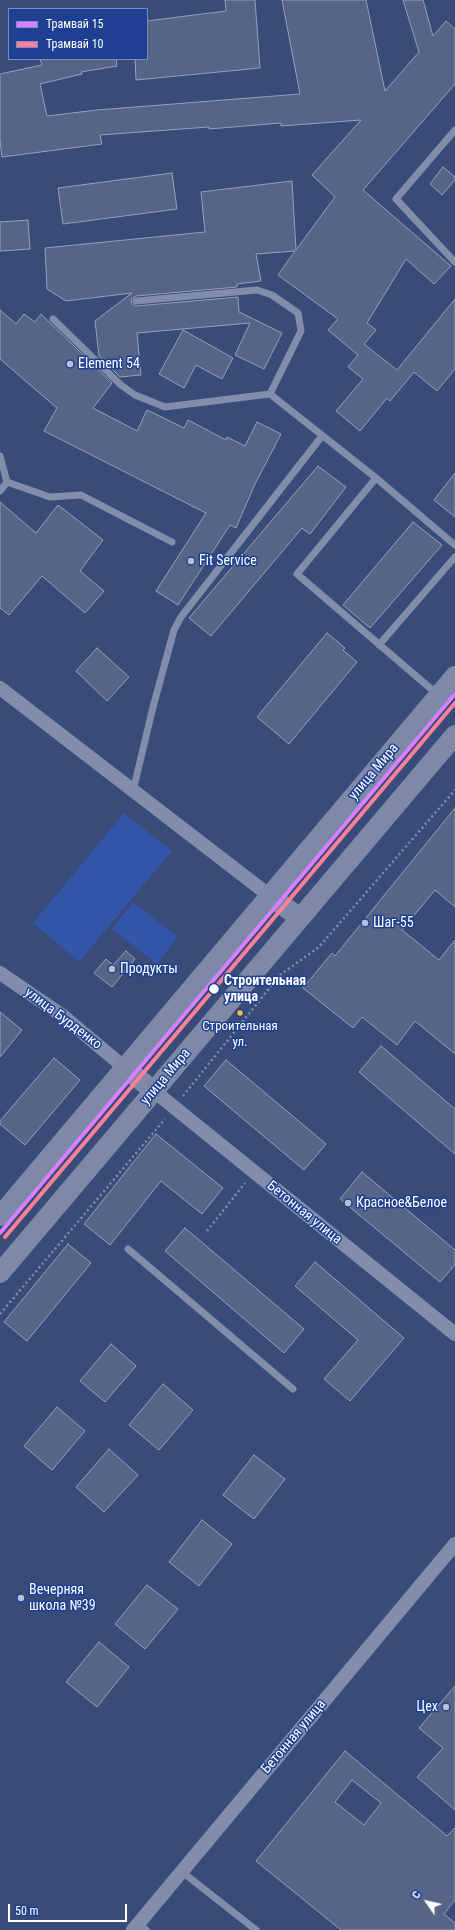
<!DOCTYPE html>
<html>
<head>
<meta charset="utf-8">
<style>
	body { margin:0 }
	#map { position:relative; width:455px; height:1930px; overflow:hidden; background:#394b78; font-family:"Roboto Condensed",sans-serif }
	canvas { display:block }
	.legend { position:absolute; left:8px; top:8px; width:140px; height:52px; box-sizing:border-box; background:#1f4092; border:1px solid #798cbe; margin:0; padding:5px 7px; list-style:none; font-size:12px; color:#fff }
	.legend li { display:flex; align-items:center; gap:8px; height:20px }
	.legend b { width:20px; border:1px solid #798cbe }
	.north { position:absolute; left:407px; top:1882px; width:40px; height:40px; -webkit-text-stroke:3px #1f4092; paint-order:stroke; rotate:304deg; font-size:11px; font-weight:700; line-height:16px; text-align:center; color:#fff }
	.north::after { content:''; display:block; margin:auto; width:14px; height:18px; background:#fff; clip-path:polygon(50% 0,100% 100%,50% 72%,0 100%) }
	.scale { position:absolute; left:8px; top:1904px; width:119px; height:18px; box-sizing:border-box; border:2px solid #fff; border-top:0; padding-left:5px; font-size:12px; line-height:14px; white-space:nowrap; color:#fff; -webkit-text-stroke:3px #1f4092; paint-order:stroke }
</style>
</head>
<body>
<div id="map">
<canvas width="455" height="1930"></canvas>
<ul class="legend">
<li><b style="height:5px;background:#d880ff"></b>Трамвай 15</li>
<li><b style="height:5px;background:#ff8098"></b>Трамвай 10</li>
</ul>
<div class="north">С</div>
<div class="scale">50 m</div>
</div>
<script>
const context = document.querySelector('canvas').getContext('2d');
context.lineJoin = 'round';
function paint(path, color) { context.fillStyle = color; context.fill(path, 'evenodd'); }
const shape = rows => new Path2D(rows.map(r => 'M' + r).join(''));
function stroke(path, color, width, dash) { context.strokeStyle = color; context.lineWidth = width; context.lineCap = dash ? 'butt' : 'round'; context.setLineDash(dash || []); context.stroke(path); }
function write(font, color, halo, rows, align = 'center') {
  context.font = font + ' "Roboto Condensed",sans-serif'; context.lineWidth = 3; context.setLineDash([]); context.textBaseline = 'middle'; context.strokeStyle = halo; context.fillStyle = color; for (const [text, x, y, turn = 0] of rows) {
    context.save(); context.translate(x, y); context.rotate((+turn || 0) * Math.PI / 180); context.textAlign = isNaN(turn) ? turn : align; if (halo) context.strokeText(text, 0, 0); context.fillText(text, 0, 0); context.restore();
  }
}
const green = shape([
	[124,813,172,851,79,962,33,923],
	[133,902,178,937,157,964,112,929]
]);
const building = shape([
	[225,0,255,0,260,68,136,80,135,59,147,59,147,21,226,11,225,0],
	[282,0,366,0,385,91,419,52,403,0,423,0,433,36,446,21,455,29,455,84,363,190,451,266,434,284,406,259,367,323,376,330,364,344,397,370,455,299,455,369,437,391,414,372,390,401,387,398,360,431,336,411,363,379,348,367,358,355,328,330,338,319,278,275,295,251,256,254,261,281,237,284,237,287,136,296,131,299,132,304,136,306,238,297,239,312,282,333,264,369,235,355,250,323,137,333,141,375,120,377,99,356,95,321,132,293,66,301,47,289,45,248,205,232,201,192,292,181,296,250,335,197,312,175,361,120,281,126,281,123,209,129,209,127,100,135,102,144,2,157,0,140,0,74,42,65,40,59,116,59,117,66,81,72,82,74,40,84,47,116,97,110,300,94,282,0],
	[443,167,455,177,455,180,442,195,430,184,443,167],
	[172,173,177,209,63,224,58,188,172,173],
	[28,220,30,249,0,251,0,222,28,220],
	[0,310,16,324,24,314,35,322,41,314,112,383,93,408,137,431,147,410,184,428,188,420,226,440,227,437,245,446,257,422,281,434,255,484,236,528,230,525,178,605,156,591,206,513,44,431,57,408,0,359,0,310],
	[183,330,233,358,222,379,196,365,184,388,159,374,183,330],
	[318,466,346,487,310,534,302,528,211,636,189,618,318,466],
	[455,473,455,517,434,500,455,473],
	[0,502,36,533,58,505,103,540,80,571,104,591,85,613,42,576,9,615,0,608,0,502],
	[413,522,442,545,370,628,343,605,413,522],
	[327,633,345,648,343,650,357,662,289,744,257,717,327,633],
	[97,648,129,677,107,701,76,671,97,648],
	[455,808,455,907,435,890,402,930,439,960,455,940,455,1054,415,1021,397,1045,362,1017,353,1028,303,988,332,953,335,956,455,808],
	[126,951,135,959,112,987,94,973,106,959,113,965,126,951],
	[0,1012,22,1030,0,1057,0,1012],
	[381,1046,455,1109,455,1154,359,1072,381,1046],
	[54,1058,80,1080,25,1145,0,1124,0,1121,54,1058],
	[226,1060,326,1144,304,1170,204,1086,226,1060],
	[156,1134,223,1188,202,1214,161,1181,110,1245,84,1224,156,1134],
	[362,1172,455,1250,455,1265,440,1282,340,1199,362,1172],
	[185,1228,304,1329,284,1353,165,1251,185,1228],
	[68,1244,91,1263,27,1341,4,1322,68,1244],
	[315,1262,404,1338,350,1401,324,1379,358,1340,295,1286,315,1262],
	[111,1344,136,1366,105,1402,80,1381,111,1344],
	[163,1384,193,1410,159,1450,129,1425,163,1384],
	[57,1407,85,1431,52,1470,24,1446,57,1407],
	[109,1449,138,1475,104,1512,76,1487,109,1449],
	[254,1455,285,1479,254,1519,223,1495,254,1455],
	[202,1520,232,1544,199,1586,169,1562,202,1520],
	[147,1585,178,1609,145,1649,115,1624,147,1585],
	[99,1642,129,1667,97,1707,66,1682,99,1642],
	[455,1686,455,1810,417,1777,443,1748,419,1728,455,1686],
	[345,1751,447,1836,455,1828,455,1900,444,1914,455,1923,455,1930,341,1930,256,1861,345,1751],
	[352,1780,381,1803,364,1825,335,1802,352,1780]
]);
const path = shape([
	[183,1096,280,975,319,947,455,790],
	[207,1231,245,1183],
	[0,1314,165,1119]
]);
const lane = shape([
	[455,130,396,199,455,262],
	[136,301,257,290,272,295,298,313,301,331,270,394,376,478],
	[53,319,121,385,135,395,165,407,270,394],
	[0,456,7,482],
	[0,491,7,482,50,497,81,495,172,542],
	[379,645,455,557],
	[437,694,297,574,376,478,455,545],
	[133,791,153,707,174,630,181,617,322,436],
	[128,1249,293,1389],
	[181,1871,256,1930],
	[138,1923,146,1930]
]);
const street = shape([
	[0,688,270,896],
	[0,973,63,1016,125,1068],
	[154,1091,455,1334],
	[133,1930,455,1544]
]);
const secondary = shape([
	[270,896,300,918],
	[125,1068,154,1091],
	[0,1216,455,676],
	[0,1273,455,735]
]);
const tram1 = shape([
	[0,1233,455,694]
]);
const tram2 = shape([
	[5,1237,455,703]
]);
const markers = [
	[70,364,4,"#bac0d0"],
	[191,561,4,"#bac0d0"],
	[365,923,4,"#bac0d0"],
	[112,969,4,"#bac0d0"],
	[214,989,5.5,"#fff"],
	[240,1013,3.5,"#fbbb3a"],
	[348,1203,4,"#bac0d0"],
	[21,1598,4,"#bac0d0"],
	[446,1707,4,"#bac0d0"]
];
const busNames = [
	["Строительная",240,1027],
	["ул.",240,1043]
];
const poiNames = [
	["Element 54",78,364],
	["Fit Service",199,561],
	["Шаг-55",373,923],
	["Продукты",120,969],
	["Красное&Белое",356,1203],
	["Вечерняя",29,1590],
	["школа №39",29,1606],
	["Цех",438,1707,"right"]
];
const streetNames = [
	["улица Мира",374,772,-50],
	["улица Бурденко",63,1019,37],
	["улица Мира",166,1077,-50],
	["Бетонная улица",304,1213,39],
	["Бетонная улица",294,1737,-50]
];
const stopNames = [
	["Строительная",224,981],
	["улица",224,997]
];
paint(green, '#3356a8');
paint(building, '#556487');
stroke(building, '#96a0b9', 1);
stroke(path, '#818dab', 2.5, [2, 3]);
stroke(lane, '#818dab', 7);
stroke(street, '#818dab', 14);
stroke(secondary, '#7d89a7', 20);
stroke(tram1, '#d880ff', 4);
stroke(tram2, '#ff8098', 4);
for (const [x, y, r, color] of markers) { const dot = new Path2D(); dot.arc(x, y, r, 0, 2 * Math.PI); context.fillStyle = color; context.fill(dot); stroke(dot, '#1f4092', 1.5); }
write('13px', '#fff', '#1f4092', busNames);
write('14px', '#fff', '#1f4092', poiNames, 'left');
write('14px', '#fff', '#1f4092', streetNames);
write('bold 14px', '#fff', '#1f4092', stopNames, 'left');
</script>
</body>
</html>
